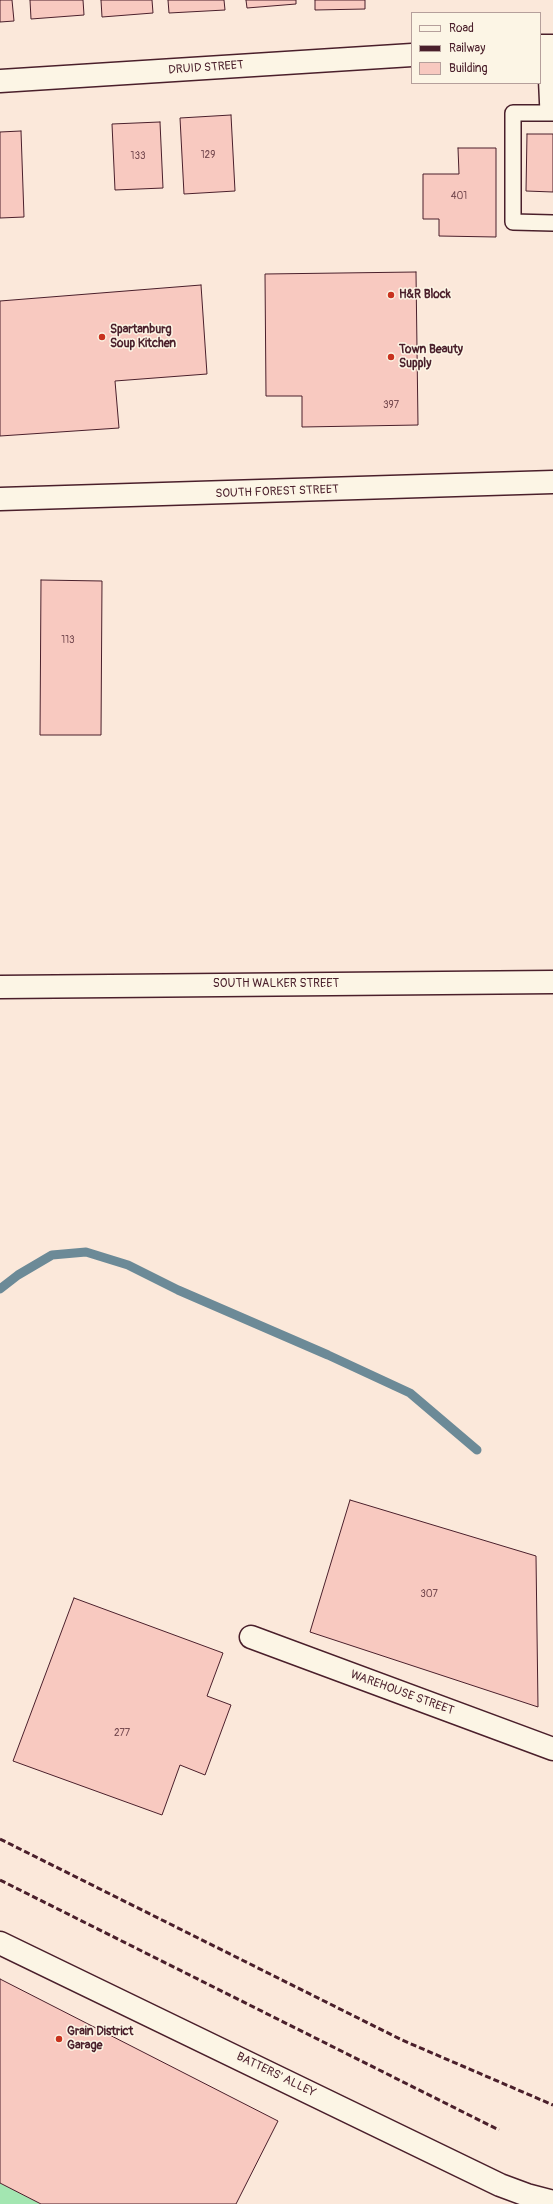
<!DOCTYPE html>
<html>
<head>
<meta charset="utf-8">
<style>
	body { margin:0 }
	#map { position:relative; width:553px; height:2204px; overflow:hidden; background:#fbe8da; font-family:Pangolin,sans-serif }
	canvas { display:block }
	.legend { position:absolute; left:411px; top:12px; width:130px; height:72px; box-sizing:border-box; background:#fcf5e5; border:1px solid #b59f9b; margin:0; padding:5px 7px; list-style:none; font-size:12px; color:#4a1f2b }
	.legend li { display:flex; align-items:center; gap:8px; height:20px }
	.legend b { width:20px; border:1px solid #b59f9b }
</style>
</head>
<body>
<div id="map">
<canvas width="553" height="2204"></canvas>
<ul class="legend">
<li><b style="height:5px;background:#fcf5e5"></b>Road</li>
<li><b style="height:5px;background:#4a1f2b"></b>Railway</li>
<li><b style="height:11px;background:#f8c9c0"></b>Building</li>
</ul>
</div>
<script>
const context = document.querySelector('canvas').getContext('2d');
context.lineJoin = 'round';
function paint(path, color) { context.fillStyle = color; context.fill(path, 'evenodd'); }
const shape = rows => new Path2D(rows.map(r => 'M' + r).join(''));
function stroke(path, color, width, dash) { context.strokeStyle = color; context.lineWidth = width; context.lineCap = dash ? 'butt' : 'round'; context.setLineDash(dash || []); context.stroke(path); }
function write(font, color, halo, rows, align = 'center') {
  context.font = font + ' Pangolin,sans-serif'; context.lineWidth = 3; context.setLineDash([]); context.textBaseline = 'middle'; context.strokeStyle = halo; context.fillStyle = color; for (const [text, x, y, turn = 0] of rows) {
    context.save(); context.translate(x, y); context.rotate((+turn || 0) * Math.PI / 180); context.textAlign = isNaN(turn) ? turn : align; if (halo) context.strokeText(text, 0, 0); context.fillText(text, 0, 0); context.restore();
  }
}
const green = shape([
	[0,2183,41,2204,0,2204]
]);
const stream = shape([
	[0,1289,18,1275,52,1255,86,1252,128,1265,178,1290,328,1355,410,1393,477,1450]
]);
const building = shape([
	[0,0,12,0,14,21,0,22,0,0],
	[30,0,83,0,84,15,31,19,30,0],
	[101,0,152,0,153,13,102,17,101,0],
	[168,0,224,0,225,10,169,13,168,0],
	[246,0,296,0,296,4,247,8,246,0],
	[315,0,365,0,365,9,315,10,315,0],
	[231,115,235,191,184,194,180,118,231,115],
	[160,122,163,188,115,190,112,124,160,122],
	[21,131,24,217,0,218,0,132,21,131],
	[527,134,553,134,553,192,526,191,527,134],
	[458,148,496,148,496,237,439,236,439,219,423,219,423,174,459,174,458,148],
	[416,272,418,425,302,427,302,396,266,396,265,274,416,272],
	[201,285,207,374,115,381,119,428,0,436,0,301,201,285],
	[41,580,102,581,101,735,40,735,41,580],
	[350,1500,536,1556,538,1707,310,1632,350,1500],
	[74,1598,223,1653,207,1696,231,1705,205,1775,180,1765,162,1815,13,1761,74,1598],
	[0,1979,278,2121,236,2204,41,2204,0,2183,0,1979]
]);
const lane = shape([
	[545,46,548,113],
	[553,113,513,113,513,222,553,223]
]);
const street = shape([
	[540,46,553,46],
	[0,81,412,55],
	[0,987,553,982],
	[251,1637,553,1749],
	[0,1943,500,2185,527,2195,553,2202]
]);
const secondary = shape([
	[0,499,553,482]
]);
const rail = shape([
	[0,1839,402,2040,553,2105],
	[0,1880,499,2130]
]);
const markers = [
	[391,295,4,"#c8321e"],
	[102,337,4,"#c8321e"],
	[391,357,4,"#c8321e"],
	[59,2039,4,"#c8321e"]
];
const numberNames = [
	["129",208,155],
	["133",138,156],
	["401",459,196],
	["397",391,405],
	["113",68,640],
	["307",429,1594],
	["277",122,1733]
];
const streetNames = [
	["DRUID STREET",206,68,-4],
	["SOUTH FOREST STREET",277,492,-2],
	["SOUTH WALKER STREET",276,984],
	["WAREHOUSE STREET",402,1693,20],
	["BATTERS' ALLEY",276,2075,26]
];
const poiNames = [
	["H&R Block",399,295],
	["Spartanburg",110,330],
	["Soup Kitchen",110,344],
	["Town Beauty",399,350],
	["Supply",399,364],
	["Grain District",67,2032],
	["Garage",67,2046]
];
paint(green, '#a3e6b1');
stroke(stream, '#6c8a97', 9);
paint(building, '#f8c9c0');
stroke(building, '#4a1f2b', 1);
stroke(lane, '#4a1f2b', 18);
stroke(street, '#4a1f2b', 25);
stroke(secondary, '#4a1f2b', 25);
stroke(lane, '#fcf5e5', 15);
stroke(street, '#fcf5e5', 22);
stroke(secondary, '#fcf5e5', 22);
stroke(rail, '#4a1f2b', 3, [6, 3]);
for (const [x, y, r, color] of markers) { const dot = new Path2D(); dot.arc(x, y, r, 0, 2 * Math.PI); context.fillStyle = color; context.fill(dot); stroke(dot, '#fcf5e5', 1.5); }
write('10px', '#764a50', null, numberNames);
write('12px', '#4a1f2b', '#fcf5e5', streetNames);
write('bold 12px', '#4a1f2b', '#fcf5e5', poiNames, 'left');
</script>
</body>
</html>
